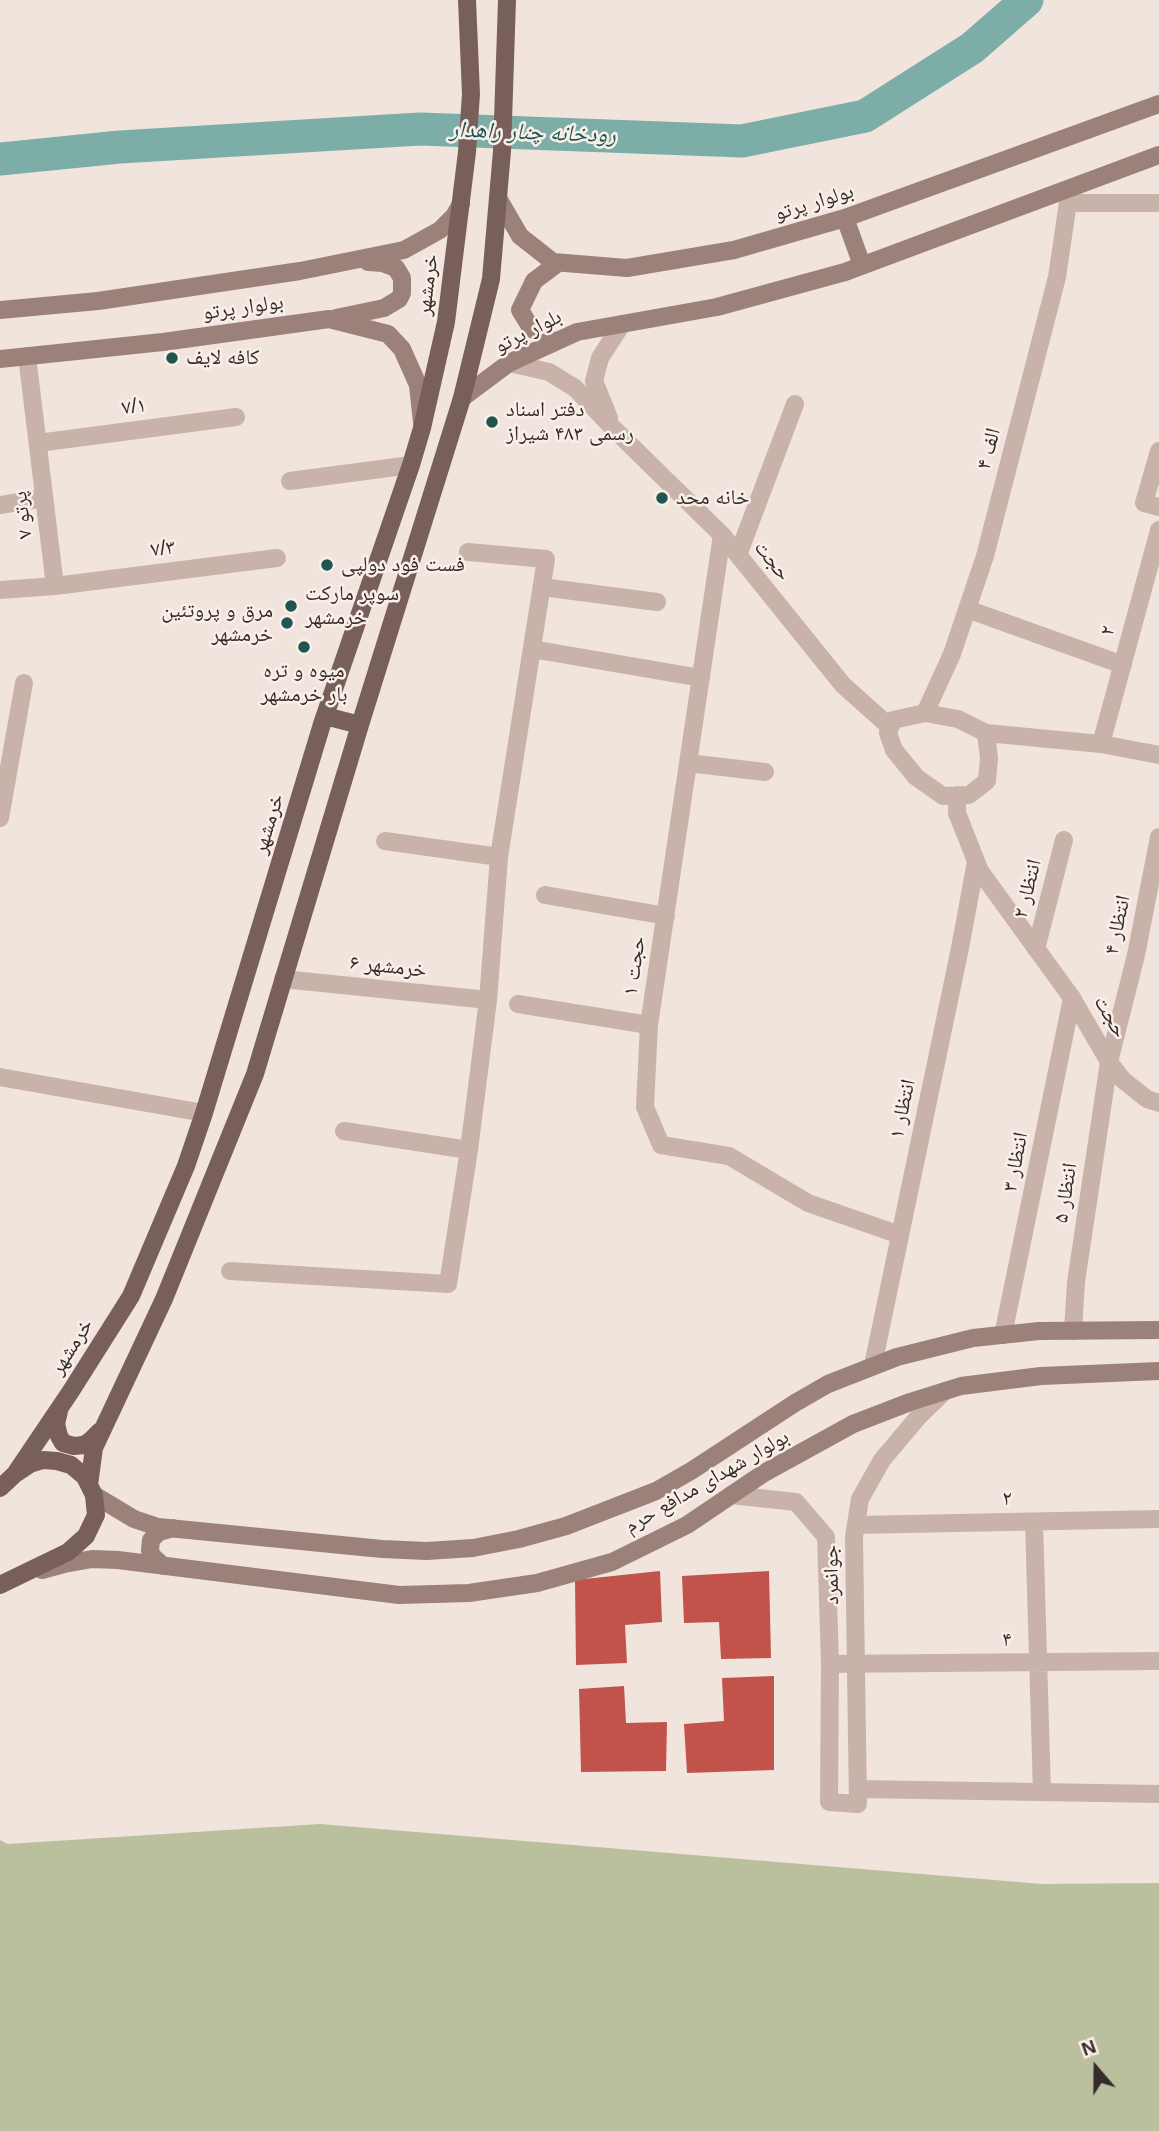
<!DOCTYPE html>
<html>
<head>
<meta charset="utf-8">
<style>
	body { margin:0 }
	#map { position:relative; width:1159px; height:2131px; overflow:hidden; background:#f1e4dd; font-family:Helvetica,sans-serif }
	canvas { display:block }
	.north { position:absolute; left:1061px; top:2033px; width:70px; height:70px; -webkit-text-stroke:5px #f9efe9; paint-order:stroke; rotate:340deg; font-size:19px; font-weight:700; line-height:28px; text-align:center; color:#362b29 }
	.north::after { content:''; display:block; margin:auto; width:24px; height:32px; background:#362b29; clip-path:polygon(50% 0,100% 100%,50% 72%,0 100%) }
</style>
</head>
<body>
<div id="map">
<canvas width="1159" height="2131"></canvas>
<div class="north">N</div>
</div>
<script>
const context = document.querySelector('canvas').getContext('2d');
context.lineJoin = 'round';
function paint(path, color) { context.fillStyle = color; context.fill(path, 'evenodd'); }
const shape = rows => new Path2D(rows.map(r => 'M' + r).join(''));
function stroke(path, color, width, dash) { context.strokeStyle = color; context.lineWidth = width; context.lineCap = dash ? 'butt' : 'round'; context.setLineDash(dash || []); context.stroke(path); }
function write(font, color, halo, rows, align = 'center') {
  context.font = font + ' Helvetica,"Noto Naskh Arabic",sans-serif'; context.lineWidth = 5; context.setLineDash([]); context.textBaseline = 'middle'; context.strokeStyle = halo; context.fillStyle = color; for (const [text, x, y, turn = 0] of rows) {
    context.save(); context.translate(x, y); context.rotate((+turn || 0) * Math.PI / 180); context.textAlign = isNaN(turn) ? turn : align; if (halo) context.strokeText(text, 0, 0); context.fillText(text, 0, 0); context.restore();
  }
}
const green = shape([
	[320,1824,1042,1884,1159,1883,1159,2131,0,2131,0,1840,8,1844]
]);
const river = shape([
	[0,159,120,147,420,129,742,141,865,116,972,48,1027,0]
]);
const building = shape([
	[660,1571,662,1622,625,1625,627,1663,576,1665,575,1580],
	[769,1571,771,1658,721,1659,719,1622,684,1623,682,1576],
	[774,1676,774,1770,687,1773,684,1724,724,1721,722,1678],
	[624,1686,626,1723,667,1722,666,1771,581,1772,579,1689]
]);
const minor = shape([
	[1068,203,1159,203],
	[27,356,55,586],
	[38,443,236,417],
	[1159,451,1144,503,1159,507],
	[290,481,411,465],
	[0,505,44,498],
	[722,535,649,1025,645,1107,661,1145,729,1156,808,1203,900,1235],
	[738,555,795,404],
	[542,587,657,602],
	[0,590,55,586,277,558],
	[967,609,1123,665],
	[532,649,701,678],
	[925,713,952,654,985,556,1057,277,1070,189],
	[986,733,1101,744,1159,755],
	[1101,744,1159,530],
	[688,763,765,772],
	[0,818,24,683],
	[385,841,499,857],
	[545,895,666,916],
	[1036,949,1064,840],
	[283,979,488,1000],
	[518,1004,649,1025],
	[0,1077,204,1113],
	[344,1131,469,1150],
	[230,1271,448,1284,469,1150,488,1000,499,857,546,559,468,552],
	[1073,1331,1076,1282,1109,1062,1136,955,1159,837],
	[1003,1335,1072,998],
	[873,1365,960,948,976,862],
	[1034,1522,1042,1792],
	[856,1525,1159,1519],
	[830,1664,1159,1661]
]);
const tertiary = shape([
	[509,363,549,372,575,388,613,428,722,535,843,685,890,727],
	[609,418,594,381,600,358,622,324],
	[925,713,958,719,986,733,989,758,987,781,969,795,943,796,916,777,894,750,888,733,893,720,925,713],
	[957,795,957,813,980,871,1072,998,1109,1062,1123,1080,1147,1099,1159,1103],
	[731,1495,796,1502,826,1537,830,1664,829,1802,858,1804,854,1537,860,1499,882,1460,919,1416,945,1391],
	[858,1789,1159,1794]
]);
const secondary = shape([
	[498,198,520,236,553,262,627,268,734,250,845,218,1159,104],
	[845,218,862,265],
	[0,310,98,301,300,271,404,250,440,230,454,216,461,204],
	[336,318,384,308,399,299,402,293,402,278,396,268,383,263,368,262],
	[554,342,531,328,520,310,534,281,558,263],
	[0,359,163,342,329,319,388,334,402,349,418,385,422,423],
	[462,398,509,363,577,332,717,307,845,272,1159,155],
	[94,1495,134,1519,158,1527,382,1549,427,1551,473,1548,519,1539,566,1526,656,1491,691,1471,795,1403,828,1384,897,1357,973,1338,1039,1331,1159,1330],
	[163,1566,152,1556,150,1550,151,1540,159,1532,173,1528],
	[42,1570,64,1564,92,1559,118,1560,399,1595,469,1593,537,1583,612,1562,687,1525,764,1473,853,1424,910,1402,961,1386,1041,1376,1159,1371]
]);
const primary = shape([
	[325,716,360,725],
	[59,1411,56,1424,59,1436,63,1443,74,1446,84,1445,90,1441,100,1431],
	[15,1474,71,1391,131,1296,186,1166,204,1113,322,724,411,465,422,428,446,322,467,152,471,94,467,0],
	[89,1485,94,1448,164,1299,255,1074,360,725,462,398,491,279,502,151,507,0],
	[0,1488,15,1474,30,1464,43,1460,57,1461,71,1465,85,1477,94,1495,96,1515,86,1536,68,1552,0,1585]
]);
const markers = [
	[172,358,7,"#205650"],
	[492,422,7,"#205650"],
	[662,498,7,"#205650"],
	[327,565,7,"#205650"],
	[291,606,7,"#205650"],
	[287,623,7,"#205650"],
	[304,647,7,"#205650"]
];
const streetNames = [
	["بولوار پرتو",814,203,-17],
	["خرمشهر",428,285,-83],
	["بولوار پرتو",243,308,-8],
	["بلوار پرتو",528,332,-27],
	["۷/۱",134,407,-7],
	["۴ الف",989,449,-75],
	["پرتو ۷",23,515,-97],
	["۷/۳",163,549,-7],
	["حجت",772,561,51],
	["۲",1108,631,-75],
	["خرمشهر",269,824,-73],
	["انتظار ۲",1028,889,-76],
	["انتظار ۴",1118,925,-78],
	["حجت ۱",635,966,-82],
	["خرمشهر ۶",388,967,6],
	["حجت",1110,1017,60],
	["انتظار ۱",903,1109,-78],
	["انتظار ۳",1016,1162,-79],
	["انتظار ۵",1066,1193,-81],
	["خرمشهر",72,1347,-58],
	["بولوار شهدای مدافع حرم",707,1482,-30],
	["۲",1007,1499,-1],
	["جوانمرد",832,1575,-91],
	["۴",1007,1640]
];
const poiNames = [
	["کافه لایف",186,358],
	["دفتر اسناد",506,410],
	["رسمی ۴۸۳ شیراز",506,434],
	["خانه محد",676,498],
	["فست فود دولپی",341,565],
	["سوپر مارکت",305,594],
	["خرمشهر",305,618],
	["مرق و پروتئین",273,611,"right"],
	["خرمشهر",273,635,"right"],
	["میوه و تره",304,671,"center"],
	["بار خرمشهر",304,695,"center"]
];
const waterNames = [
	["رودخانه چنار راهدار",533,133,2]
];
paint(green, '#bac09d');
stroke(river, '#7dada7', 33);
paint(building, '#c1534b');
stroke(minor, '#c9b2a9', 18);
stroke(tertiary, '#c9b2a9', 18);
stroke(secondary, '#9c817a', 18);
stroke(primary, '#785f5a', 18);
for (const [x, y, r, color] of markers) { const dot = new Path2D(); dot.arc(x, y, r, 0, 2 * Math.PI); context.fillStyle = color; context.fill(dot); stroke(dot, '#f9efe9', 2.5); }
write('21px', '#362b29', '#f9efe9', streetNames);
write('21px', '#362b29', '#f9efe9', poiNames, 'left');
write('italic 23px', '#205650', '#f9efe9', waterNames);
</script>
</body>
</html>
